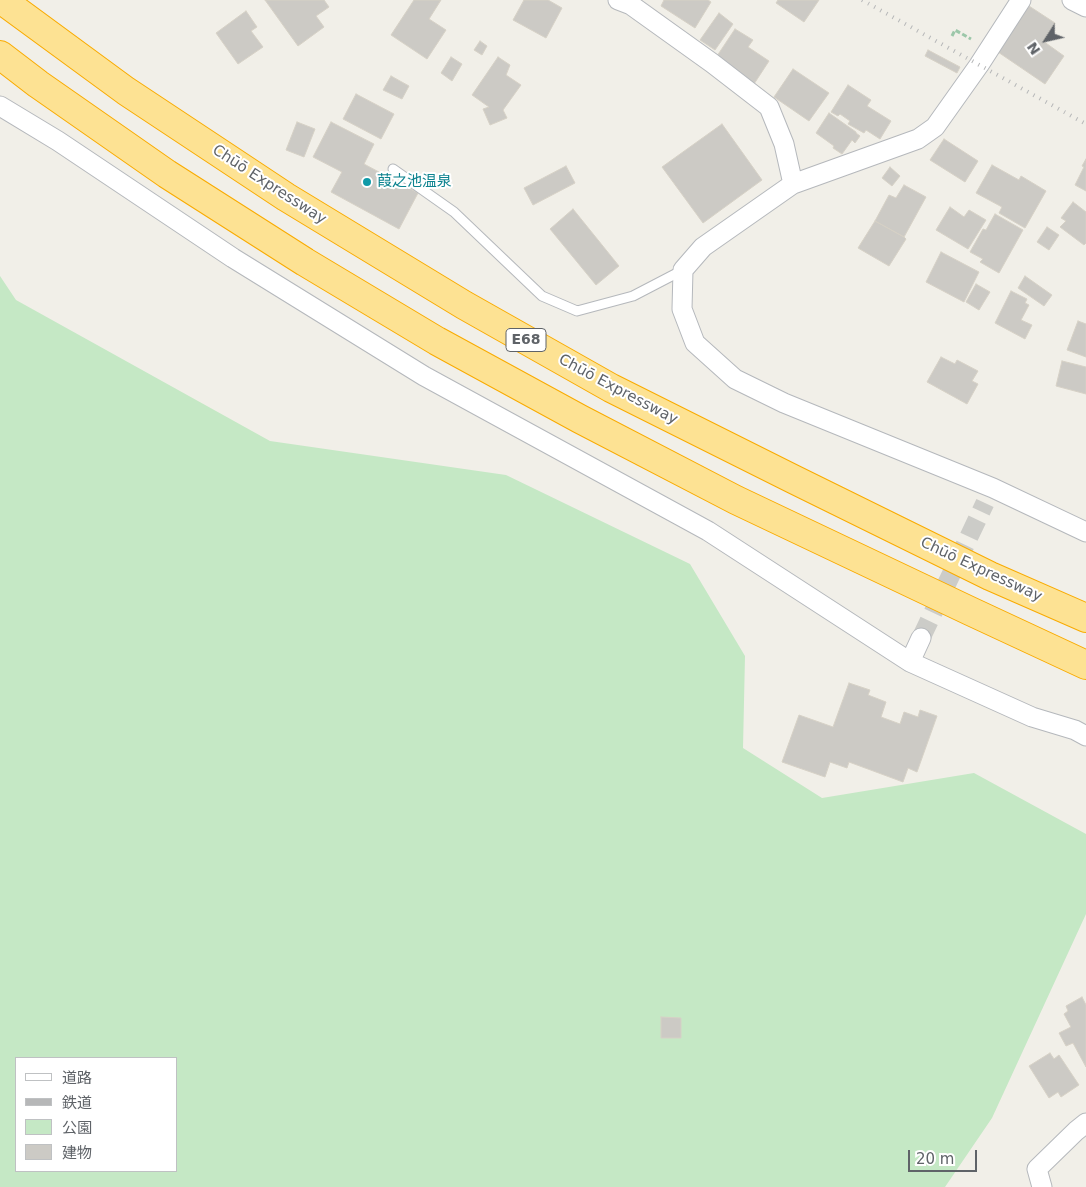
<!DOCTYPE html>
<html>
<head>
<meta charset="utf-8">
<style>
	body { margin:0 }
	#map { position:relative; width:1086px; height:1187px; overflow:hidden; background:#f1efe8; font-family:"DejaVu Sans","Noto Sans JP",sans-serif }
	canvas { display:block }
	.legend { position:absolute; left:15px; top:1057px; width:162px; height:115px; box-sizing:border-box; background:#fff; border:1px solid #bfc1c3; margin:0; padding:6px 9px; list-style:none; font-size:15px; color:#5f6368 }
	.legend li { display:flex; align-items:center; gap:10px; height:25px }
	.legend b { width:25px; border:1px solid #bfc1c3 }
	.north { position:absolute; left:1021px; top:15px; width:50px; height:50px; -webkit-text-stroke:4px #fff; paint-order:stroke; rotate:235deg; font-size:14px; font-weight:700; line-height:20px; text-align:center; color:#5f6368 }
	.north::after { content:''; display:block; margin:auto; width:18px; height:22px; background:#5f6368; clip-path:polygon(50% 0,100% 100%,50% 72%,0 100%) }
	.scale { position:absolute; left:908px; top:1150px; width:69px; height:22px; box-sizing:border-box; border:2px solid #5f6368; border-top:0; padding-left:6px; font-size:15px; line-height:18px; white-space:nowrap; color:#5f6368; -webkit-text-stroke:4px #fff; paint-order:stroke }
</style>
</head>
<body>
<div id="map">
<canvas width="1086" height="1187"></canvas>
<ul class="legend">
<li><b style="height:6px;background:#fff"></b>道路</li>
<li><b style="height:6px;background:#b6b7b8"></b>鉄道</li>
<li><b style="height:14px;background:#c5e8c5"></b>公園</li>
<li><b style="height:14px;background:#cccac5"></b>建物</li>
</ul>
<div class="north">N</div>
<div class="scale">20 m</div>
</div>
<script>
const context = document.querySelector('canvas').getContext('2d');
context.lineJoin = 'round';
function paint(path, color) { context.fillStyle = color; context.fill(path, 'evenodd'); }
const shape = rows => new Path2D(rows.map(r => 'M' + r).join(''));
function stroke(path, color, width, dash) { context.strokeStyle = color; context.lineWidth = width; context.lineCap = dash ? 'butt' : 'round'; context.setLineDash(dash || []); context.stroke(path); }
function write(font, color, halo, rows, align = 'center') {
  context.font = font + ' "DejaVu Sans","Noto Sans JP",sans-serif'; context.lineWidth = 4; context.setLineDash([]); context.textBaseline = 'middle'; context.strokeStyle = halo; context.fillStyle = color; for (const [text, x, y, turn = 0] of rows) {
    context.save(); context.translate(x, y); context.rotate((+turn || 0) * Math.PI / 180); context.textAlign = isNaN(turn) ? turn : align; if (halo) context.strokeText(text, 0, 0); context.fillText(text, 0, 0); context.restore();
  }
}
const green = shape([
	[0,276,16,300,270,441,506,475,690,564,745,656,743,748,822,798,974,773,1086,834,1086,914,992,1118,945,1187,0,1187],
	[16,1058,176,1058,176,1171,16,1171]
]);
const building = shape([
	[265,0,324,0,329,7,316,16,324,27,298,46,265,0],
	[414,0,441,0,429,19,446,30,427,59,391,35,414,0],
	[524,0,548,0,562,8,546,38,513,20,524,0],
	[664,0,708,0,711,2,695,28,661,6,664,0],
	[778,0,819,0,804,22,776,3,778,0],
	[1029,6,1055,23,1043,41,1064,56,1045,84,998,52,1029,6],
	[246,11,257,27,251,31,263,47,238,64,216,33,246,11],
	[719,13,733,24,715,50,700,40,719,13],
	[735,29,753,40,748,47,769,61,754,84,715,59,735,29],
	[480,41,487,46,482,55,474,50,480,41],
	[928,50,960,67,957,73,925,56,928,50],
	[451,57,462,64,452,81,441,73,451,57],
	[498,57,510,65,506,75,521,85,503,110,507,118,490,125,483,109,489,107,472,95,498,57],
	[793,69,829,93,809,121,774,97,793,69],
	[391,76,409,86,402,99,383,90,391,76],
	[848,85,871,100,867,106,891,121,880,139,866,130,864,133,848,124,850,121,840,114,838,116,831,112,848,85],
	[356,94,394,114,381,139,343,119,356,94],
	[829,113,856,132,856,133,860,136,855,143,852,140,842,154,833,148,834,146,816,133,829,113],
	[297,122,315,129,304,157,286,150,297,122],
	[331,122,374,144,364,164,418,193,399,229,331,192,342,172,313,157,331,122],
	[722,124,762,180,703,223,662,167,722,124],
	[944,139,978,161,965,182,930,160,944,139],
	[1086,159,1086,191,1075,185,1084,167,1082,166,1086,159],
	[992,165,1019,180,1021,176,1046,191,1025,228,999,213,1002,207,976,193,992,165],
	[566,166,575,183,533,205,524,188,566,166],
	[890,167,900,176,892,186,882,178,890,167],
	[904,185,926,197,904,237,875,221,889,195,896,198,904,185],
	[1073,202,1086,212,1086,243,1084,245,1060,227,1066,221,1061,218,1073,202],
	[950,207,964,217,969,210,986,220,968,249,936,230,950,207],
	[573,209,619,266,596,285,550,229,573,209],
	[995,214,1023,230,999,273,980,262,983,259,970,252,983,229,986,230,995,214],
	[875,221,904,237,906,239,889,266,858,248,875,221],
	[1047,227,1059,235,1049,250,1037,242,1047,227],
	[941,252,979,272,964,302,926,282,941,252],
	[1025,276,1052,295,1044,306,1018,288,1025,276],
	[976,284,990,292,979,310,966,302,976,284],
	[1011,291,1027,299,1025,303,1029,305,1021,320,1032,325,1025,339,995,323,1011,291],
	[1078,321,1086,324,1086,357,1067,350,1078,321],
	[941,357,955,364,957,360,978,371,972,381,978,384,967,404,927,382,941,357],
	[1062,361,1086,367,1086,394,1056,386,1062,361],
	[849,683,870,690,868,695,886,702,881,717,900,724,904,712,918,717,920,710,937,716,917,772,908,768,903,782,849,762,847,768,830,762,825,777,782,762,799,715,833,727,849,683],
	[1082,997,1086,1005,1086,1067,1073,1043,1066,1046,1059,1033,1071,1027,1064,1014,1068,1011,1066,1006,1082,997],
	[661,1017,681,1018,681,1038,661,1038,661,1017],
	[1050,1053,1054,1059,1059,1055,1079,1085,1061,1097,1058,1092,1049,1098,1029,1066,1050,1053]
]);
const streetTunnel = shape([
	[921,638,985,503]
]);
const path = shape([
	[952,36,955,30,971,39]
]);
const lane = shape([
	[393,169,454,212,542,296,577,311,633,296,683,270]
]);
const street = shape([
	[618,0,631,5,712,63,769,107,784,144,793,184],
	[1021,0,979,65,935,127,918,139,793,184,703,247,683,270,682,309,695,343,735,379,784,403,993,488,1086,532],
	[1072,0,1086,7],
	[0,106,58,141,233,258,424,376,708,531,910,662,1032,717,1075,730,1086,736],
	[910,662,921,638],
	[1042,1187,1037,1169,1076,1131,1086,1123]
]);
const highway = shape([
	[2,0,126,91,286,197,464,305,611,388,793,479,990,576,1086,618],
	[0,55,38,84,167,174,305,262,437,341,580,419,736,500,970,611,1086,665]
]);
const rail = shape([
	[862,0,1086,124]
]);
const markers = [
	[367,182,5,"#0f9aa8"]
];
const shields = [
	[526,340,40]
];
const shieldNames = [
	["E68",526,340]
];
const cultureNames = [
	["葭之池温泉",377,182]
];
const streetNames = [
	["Chūō Expressway",269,185,33],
	["Chūō Expressway",618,390,28],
	["Chūō Expressway",981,570,25]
];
paint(green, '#c5e8c5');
paint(building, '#cccac5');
stroke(building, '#d6d1c6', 1);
stroke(streetTunnel, '#ccccc8', 19, [19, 9]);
stroke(lane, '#b5b8bc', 11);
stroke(street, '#b5b8bc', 21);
stroke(highway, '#f9ab00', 30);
stroke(path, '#9cc7a9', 3, [5, 2.5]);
stroke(lane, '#fff', 9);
stroke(street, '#fff', 19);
stroke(highway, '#fde293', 28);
stroke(rail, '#b6b7b8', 4, [1, 6]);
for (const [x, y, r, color] of markers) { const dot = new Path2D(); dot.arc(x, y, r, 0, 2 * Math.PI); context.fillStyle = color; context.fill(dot); stroke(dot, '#fff', 2); }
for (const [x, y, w] of shields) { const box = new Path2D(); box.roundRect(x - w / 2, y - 11.5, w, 23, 4); context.fillStyle = '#fff'; context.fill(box); stroke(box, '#5f6368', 1); }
write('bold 14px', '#5f6368', null, shieldNames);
write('15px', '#0d838f', '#fff', cultureNames, 'left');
write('15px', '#5f6368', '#fff', streetNames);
</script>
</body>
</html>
